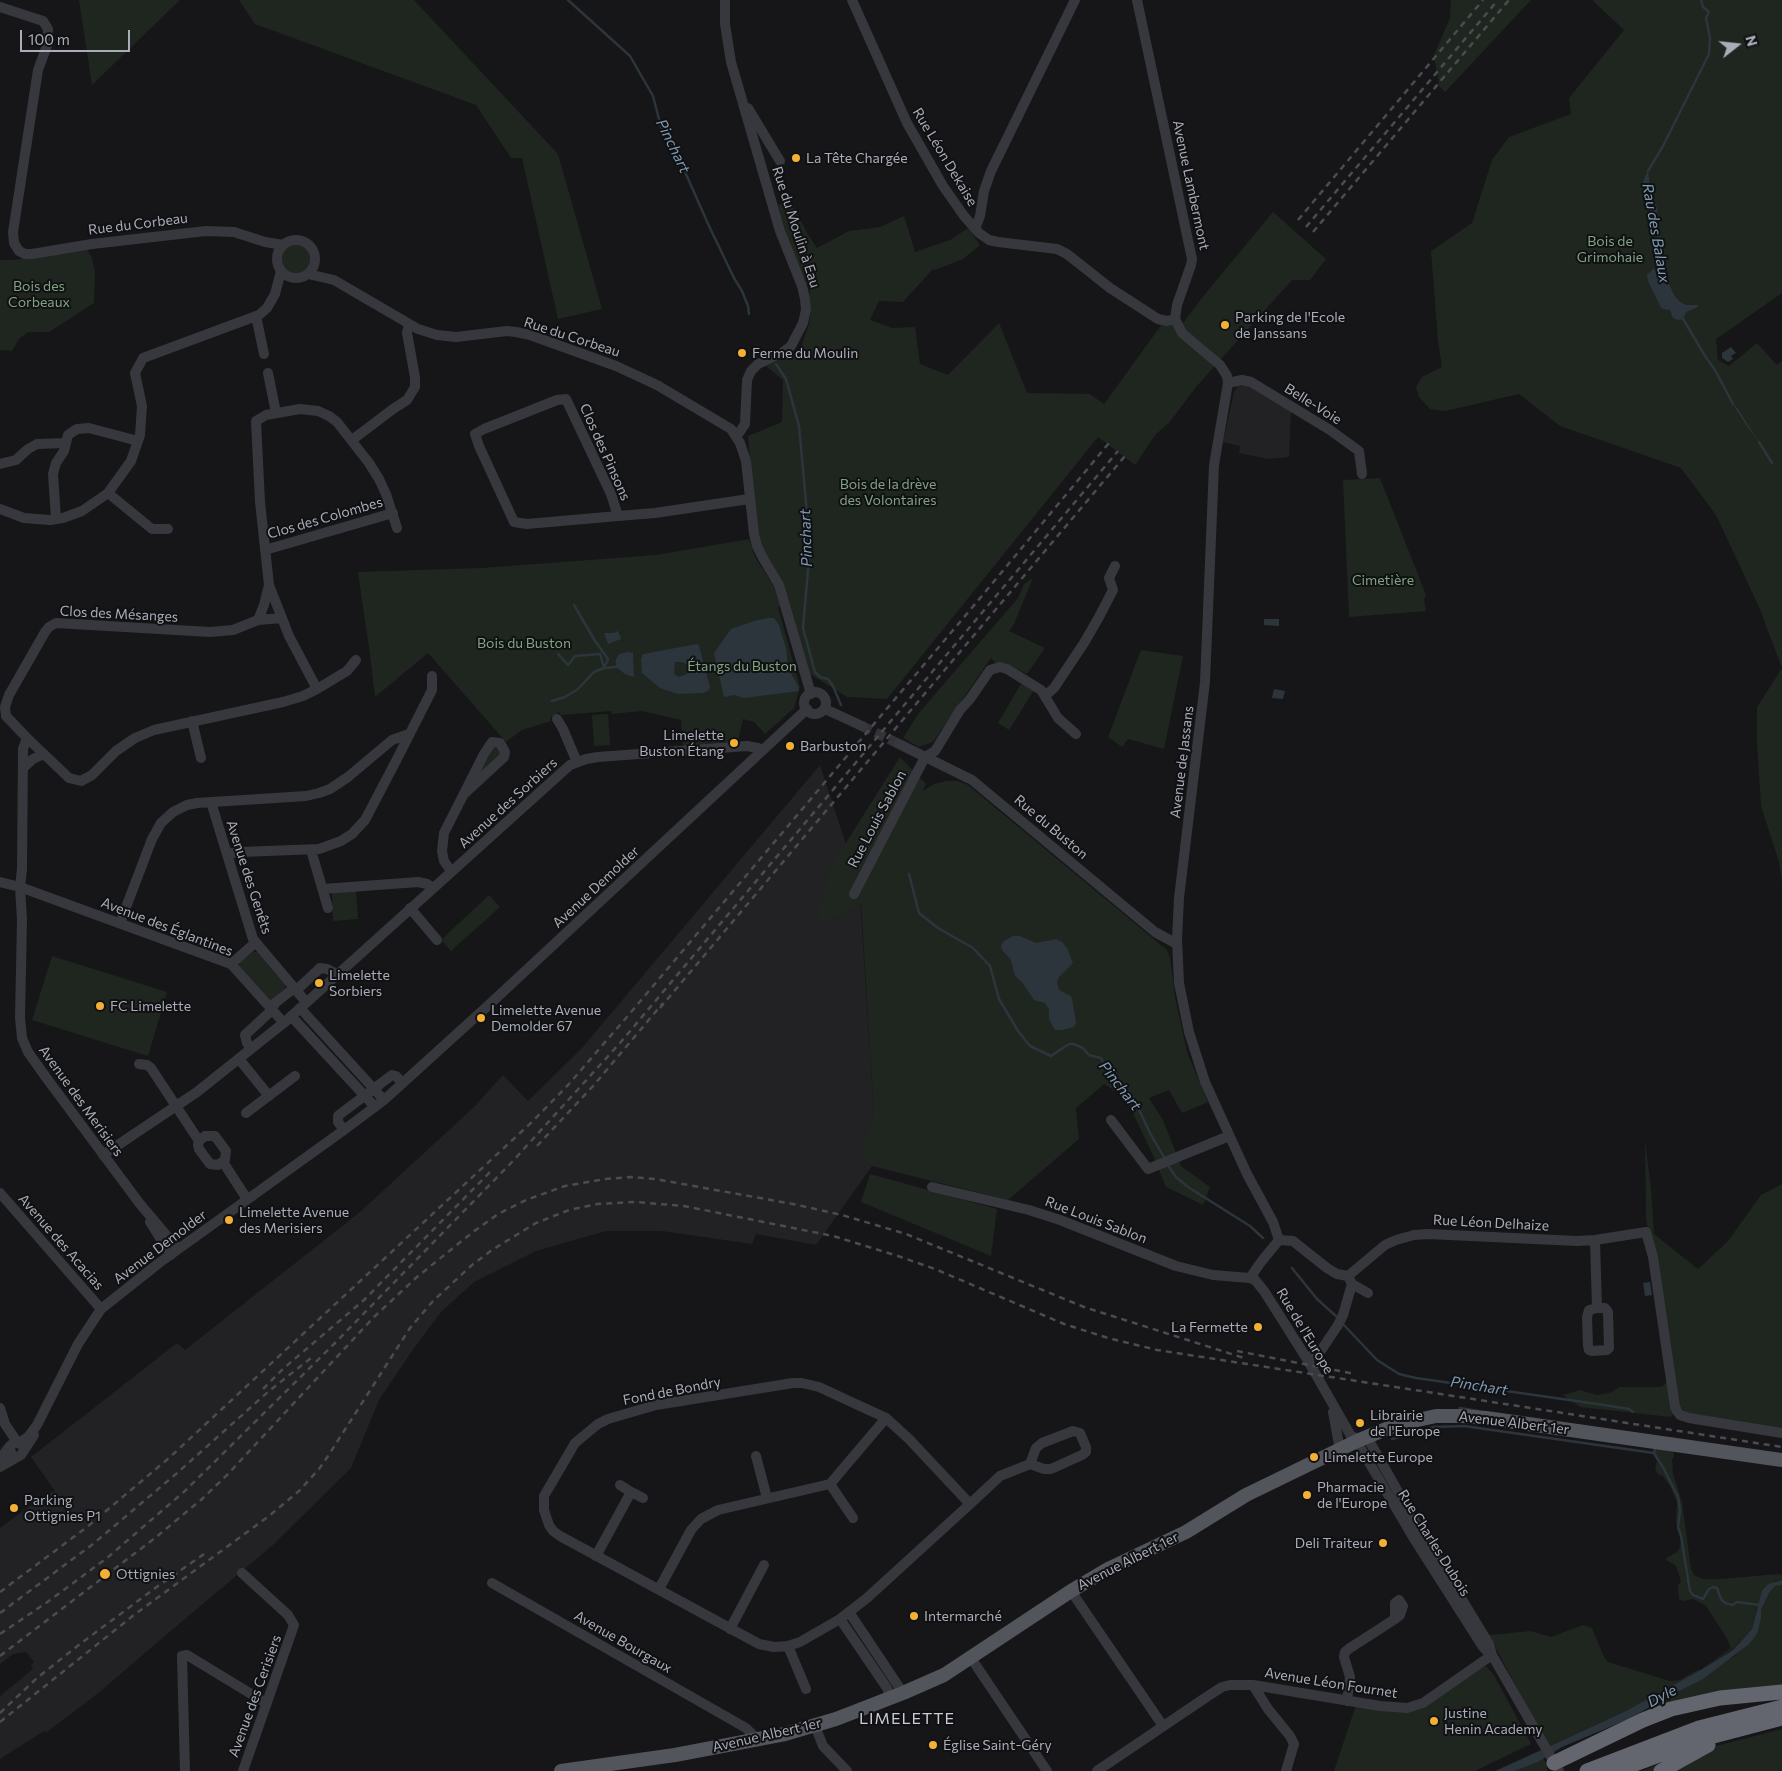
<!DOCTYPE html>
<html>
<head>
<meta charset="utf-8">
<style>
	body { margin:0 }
	#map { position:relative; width:1782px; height:1771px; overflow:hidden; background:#161618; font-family:Commissioner,sans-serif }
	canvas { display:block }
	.north { position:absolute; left:1712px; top:20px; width:50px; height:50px; -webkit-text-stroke:4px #111113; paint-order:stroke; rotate:74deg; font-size:14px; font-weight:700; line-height:20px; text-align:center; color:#a8adb8 }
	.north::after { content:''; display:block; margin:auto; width:18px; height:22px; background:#a8adb8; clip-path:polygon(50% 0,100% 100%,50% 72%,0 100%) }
	.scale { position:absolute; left:20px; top:30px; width:110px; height:22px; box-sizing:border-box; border:2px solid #a8adb8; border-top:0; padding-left:6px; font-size:15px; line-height:18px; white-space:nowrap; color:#a8adb8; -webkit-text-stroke:4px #111113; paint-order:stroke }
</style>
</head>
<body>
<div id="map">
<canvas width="1782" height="1771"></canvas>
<div class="north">N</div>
<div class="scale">100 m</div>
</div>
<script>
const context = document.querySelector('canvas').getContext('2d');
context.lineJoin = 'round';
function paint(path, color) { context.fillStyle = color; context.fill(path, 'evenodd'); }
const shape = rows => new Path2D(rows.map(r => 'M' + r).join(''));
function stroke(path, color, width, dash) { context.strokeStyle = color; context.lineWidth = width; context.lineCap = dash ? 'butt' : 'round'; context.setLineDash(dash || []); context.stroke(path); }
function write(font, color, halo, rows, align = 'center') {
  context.font = font + ' Commissioner,sans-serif'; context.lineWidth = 4; context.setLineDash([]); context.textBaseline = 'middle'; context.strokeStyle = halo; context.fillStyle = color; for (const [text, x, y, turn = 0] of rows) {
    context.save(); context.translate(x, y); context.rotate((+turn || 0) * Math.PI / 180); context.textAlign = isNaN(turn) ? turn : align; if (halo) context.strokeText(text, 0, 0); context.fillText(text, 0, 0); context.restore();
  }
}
const built = shape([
	[1247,384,1291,410,1289,457,1268,459,1239,453,1240,446,1223,442,1234,392,1238,386],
	[820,765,862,893,860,898,874,1114,862,1152,865,1161,872,1166,816,1245,756,1234,752,1244,662,1231,606,1231,536,1251,474,1282,441,1312,414,1348,379,1400,351,1468,274,1544,153,1646,101,1691,47,1732,44,1731,0,1759,0,1696,33,1669,31,1665,34,1662,26,1652,13,1654,0,1664,0,1528,48,1493,55,1491,31,1457,177,1343,185,1350,360,1212,474,1107,503,1075,528,1101,582,1048]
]);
const green = shape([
	[79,0,180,0,92,85],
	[239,0,414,0,558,154,602,309,558,319,522,158,511,158,476,105,255,24],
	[1451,0,1531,0,1445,92,1439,86,1434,55,1450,18],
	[1592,0,1782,0,1782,293,1716,339,1718,360,1729,366,1757,343,1777,365,1782,361,1782,882,1779,862,1761,806,1757,743,1757,707,1782,668,1759,607,1716,515,1681,468,1560,426,1519,394,1445,411,1430,409,1419,397,1416,387,1422,377,1442,367,1438,341,1431,251,1472,223,1492,160,1509,137,1571,114,1569,98,1624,30],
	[786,202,792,203,807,233,817,248,849,231,880,227,904,216,915,252,950,240,968,228,980,245,963,259,935,270,933,269,903,302,879,301,870,320,892,328,915,327,920,364,948,375,999,323,1027,393,1090,394,1104,404,1162,324,1183,323,1205,294,1273,212,1326,259,1310,280,1292,280,1196,387,1169,423,1156,434,1135,465,1098,437,887,699,847,697,810,674,783,582,758,540,753,500,748,436,782,422,783,380,766,366,794,354,801,347,809,324,811,312,809,287,790,248,778,205],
	'281 259a15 15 0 1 1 30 0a15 15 0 1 1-30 0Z',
	[87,249,92,258,95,272,94,303,49,332,28,332,19,339,12,351,0,350,0,260,13,260],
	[1380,478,1426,595,1424,599,1426,611,1349,617,1343,480],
	[749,539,755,557,774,587,780,606,778,607,800,687,794,708,765,734,754,722,743,719,738,741,683,746,681,720,642,711,612,714,611,711,561,715,559,712,550,718,551,721,522,730,506,742,428,653,375,697,370,655,358,572,482,568,656,555],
	[1033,578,1014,624,1009,631,1045,648,1027,674,1007,664,996,664,991,658,933,742,919,747,903,738,918,714,1018,598,1024,584],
	[1141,650,1183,656,1164,749,1128,739,1122,747,1108,737],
	[1022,682,1034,690,1009,730,998,723],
	[608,714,610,745,594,746,592,715],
	[494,748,497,748,500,751,500,754,476,777],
	[900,757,926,784,923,791,934,784,946,781,957,781,968,785,1167,950,1170,957,1175,997,1187,1052,1208,1102,1182,1113,1169,1090,1149,1098,1163,1120,1181,1166,1210,1187,1203,1205,1166,1187,1152,1153,1125,1097,1104,1084,1076,1108,1079,1139,1008,1200,872,1166,865,1161,862,1152,864,1143,874,1114,861,904,822,924,818,912,830,868],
	[356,890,358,919,333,921,332,892],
	[489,895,500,907,451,951,441,940],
	[253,952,257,952,285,985,285,988,271,1001,268,1001,238,967,240,962],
	[52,956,167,992,148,1056,32,1020],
	[1645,1141,1651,1188,1654,1234,1698,1269,1728,1241,1761,1195,1782,1184,1782,1429,1686,1414,1683,1409,1677,1408,1671,1417,1580,1407,1563,1395,1580,1390,1597,1395,1610,1393,1619,1387,1662,1387,1671,1378,1646,1218],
	[870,1174,997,1209,991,1256,861,1202],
	[1660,1447,1673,1451,1674,1456,1672,1460,1673,1474,1682,1502,1691,1569,1694,1575,1703,1579,1721,1579,1778,1574,1782,1575,1782,1580,1775,1581,1757,1608,1752,1629,1733,1649,1699,1671,1645,1702,1548,1747,1489,1635,1531,1631,1551,1637,1583,1625,1592,1628,1603,1655,1608,1662,1670,1681,1680,1680,1699,1669,1699,1671,1731,1648,1726,1637,1706,1606,1693,1599,1683,1601,1679,1599,1678,1585,1681,1582,1678,1571,1675,1565,1666,1560,1666,1558,1677,1552,1680,1547,1681,1541,1676,1521,1677,1502,1670,1486,1662,1475,1659,1475,1655,1470,1657,1461,1653,1454,1653,1449],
	[1780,1585,1782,1585,1782,1689,1650,1713,1649,1706,1736,1655,1761,1618,1761,1610,1769,1593,1775,1586],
	[1486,1666,1494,1675,1531,1744,1475,1771,1334,1771,1356,1705,1395,1712],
	[1782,1729,1782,1771,1642,1771,1677,1756],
	[1539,1751,1547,1764,1547,1771,1494,1771]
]);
const water = shape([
	[1648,170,1650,188,1657,208,1658,237,1649,206,1643,182],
	[1653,269,1661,271,1665,275,1674,295,1679,301,1686,305,1698,305,1698,307,1686,312,1683,319,1678,320,1673,318,1670,310,1663,309,1660,306,1648,281,1647,275],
	[1731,347,1736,353,1731,356,1733,359,1728,362,1722,358,1722,353],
	[1732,403,1738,409,1760,444,1745,423],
	[768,618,774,618,779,625,786,648,788,668,798,686,799,691,744,698,734,695,724,697,714,653,731,629,754,621],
	[1264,619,1279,619,1279,626,1264,625],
	[618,631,621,639,608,644,604,633,614,633],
	[697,644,699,646,710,687,709,690,703,693,678,694,660,688,642,673,641,659,643,654],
	[675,662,683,662,689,667,687,674,679,677,674,674],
	[627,652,633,653,634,677,625,674,616,667,616,659,619,654],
	[1274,689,1285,691,1283,699,1272,698],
	[1013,936,1020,936,1036,943,1056,939,1062,942,1067,948,1073,963,1058,978,1057,983,1059,990,1071,996,1072,999,1076,1022,1074,1027,1062,1030,1055,1030,1049,1019,1049,1009,1045,1003,1034,1000,1022,982,1015,976,1011,960,1002,950,1001,945,1004,941],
	[1650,1282,1652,1295,1645,1296,1643,1283],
	[1782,1580,1782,1585,1775,1586,1769,1593,1761,1610,1761,1618,1757,1634,1749,1644,1703,1679,1665,1698,1629,1719,1562,1747,1538,1762,1514,1771,1496,1771,1628,1710,1699,1671,1733,1650,1752,1629,1762,1591,1768,1584]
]);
const stream = shape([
	[568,0,630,56,653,96,661,127,674,147,709,226,734,278,742,291,748,306,749,314],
	[1648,171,1663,146,1709,54,1710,38,1706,18,1709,12,1703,7,1701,0],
	[1658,235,1662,252,1665,276],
	[1682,317,1705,356,1715,370,1733,404],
	[776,364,786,379,799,426,808,524,809,559,803,628,815,672,820,677,828,679,833,686,841,705],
	[1759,442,1772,463],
	[574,605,595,641,608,659,604,668],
	[558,654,568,665,575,656,600,654,604,667],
	[552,701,565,697,578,689,594,672,604,668,616,667],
	[909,874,919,913,938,928,973,948,990,966,999,999,1018,1031,1030,1046,1051,1056,1069,1044,1074,1044,1083,1048,1089,1055,1101,1058,1108,1072,1120,1085,1129,1092,1134,1099,1150,1133,1165,1159],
	[1167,1164,1176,1177,1188,1187,1250,1226,1263,1238],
	[1292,1268,1317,1299,1337,1317],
	[1343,1324,1377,1360,1399,1374,1416,1378,1604,1405,1629,1409,1633,1412],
	[1460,1408,1478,1411],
	[1392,1439,1434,1427,1464,1426,1654,1453],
	[1655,1449,1654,1453,1657,1458,1664,1469,1678,1497,1680,1510,1678,1527,1681,1536,1690,1591,1693,1595,1703,1599,1709,1589,1713,1587,1717,1588,1721,1599,1725,1603,1733,1605,1737,1602,1760,1605]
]);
const minorTunnel = shape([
	[862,726,899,744]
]);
const minor = shape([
	[725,0,725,24,731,62,780,231,802,286,805,299,806,310,803,323,791,346,782,353,758,364,751,371,747,380,745,424,737,436],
	[852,0,907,123,943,186,964,216,979,233,989,240,998,242,1057,249,1067,254,1110,288,1158,319,1167,321,1175,319],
	[1137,0,1192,259,1191,265,1177,305,1175,319,1182,333,1220,365,1227,376,1228,383,1214,465,1205,682,1179,898,1177,939,1179,983,1189,1032,1205,1082,1247,1174,1273,1222,1279,1240],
	[0,7,43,21,48,29,48,43,38,70,13,232,14,243,19,251,25,254,32,254,92,244,206,231,234,232,265,242,283,245],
	[748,108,780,161],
	[975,229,980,216,984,191,991,171,1075,0],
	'277 259a19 19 0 1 1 38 0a19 19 0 1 1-38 0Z',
	[308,274,334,280,418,329,437,335,456,337,507,331,516,332,530,335,616,366,657,385,731,429,740,443,746,461,754,534,757,546,763,558,779,585,811,694],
	[256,316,264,354],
	[268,373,276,413],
	[1228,383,1242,380,1251,382,1330,430,1359,451,1362,474],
	[352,440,393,409,407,400,415,387,415,377,407,333,409,324],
	[0,464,16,460,28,449,37,444,65,443],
	[108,493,152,529,168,529],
	[0,509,24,518,50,520,63,518,82,511,108,493,131,461,140,435,142,406,135,373,143,358,259,315,267,308,275,294,281,271],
	[618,516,527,524,514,522,479,446,475,434,484,429,557,400,566,399,611,494,618,516,655,513,749,499],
	[56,519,53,474,56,463,64,451,68,435,77,429,89,428,138,441],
	[265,550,393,513],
	[282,618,258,620,233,630,210,632,56,623,49,627,45,632,9,695,5,707,6,716,27,738,69,778,81,781,92,775,116,751,135,738,154,730,283,702,303,696,317,689,347,671,356,660],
	[258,620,264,605,269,585],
	[317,689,289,636,269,585,260,502,256,421,266,415,300,409,318,411,329,416,337,422,369,463,379,479,386,494,397,528],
	'804 703a11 11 0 1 1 22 0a11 11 0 1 1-22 0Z',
	[1045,696,1054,688,1084,643,1099,617,1113,590,1109,578,1115,566],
	[825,709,862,726],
	[557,719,563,729,577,762],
	[192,721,201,758],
	[27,738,23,749,22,869,20,887,22,920,20,1018,22,1038,28,1052,45,1076,140,1204,178,1249],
	[899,744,972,780,1155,932,1177,944],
	[24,767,33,759,44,754],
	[211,802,253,939,306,1002],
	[311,850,328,908],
	[227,854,241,852,319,849,341,841,352,834,365,820,397,759,432,690,432,676],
	[451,871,444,861,442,851,444,833,484,754,492,742,500,743,505,752,504,757,464,794],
	[0,882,20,887,231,964,284,1023],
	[323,889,418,882,427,884,433,888],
	[854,894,925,757,935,751,960,710,970,699,990,670,1000,667,1007,669,1041,690,1058,718,1076,734],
	[410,908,437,940],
	[120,923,152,839,161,823,173,812,187,805,197,803,306,796,319,793,330,789,348,777,392,740,409,734],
	[231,964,255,943],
	[300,1008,384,1100],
	[291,1016,375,1107],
	[251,1048,247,1043,245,1035,272,1010,275,1003,289,992,301,986,320,968,327,969,337,974],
	[239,1059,269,1096],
	[139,1064,147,1065,151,1068,199,1141,198,1145,199,1149,210,1164,218,1165,225,1160,226,1151,215,1136,205,1136,199,1141],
	[246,1113,295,1076],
	[1111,1120,1148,1169,1229,1136],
	[344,1130,338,1122,338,1116,339,1115,392,1075,396,1076,402,1083],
	[103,1155,197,1092,286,1021,570,765,586,759,598,757,747,746,758,748,762,751],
	[223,1162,247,1199],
	[932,1187,1029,1210,1060,1220,1176,1266,1213,1275,1250,1278,1255,1280,1264,1291,1307,1359,1355,1443],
	[0,1193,101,1309],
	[150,1222,171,1255],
	[1279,1240,1293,1241,1327,1268,1337,1274,1348,1276],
	[1595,1240,1597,1308],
	[1348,1276,1385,1245,1396,1240,1414,1235,1428,1234,1577,1241,1595,1240,1646,1232,1653,1257,1675,1407,1677,1411,1680,1415,1689,1418,1782,1433],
	[1250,1278,1261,1262,1279,1240],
	[1352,1284,1368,1293],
	[1597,1308,1605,1308,1608,1312,1609,1348,1607,1350,1592,1351,1589,1350,1588,1346,1587,1317,1589,1310,1597,1308],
	[1307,1359,1322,1349,1338,1325,1343,1315,1352,1284,1348,1276],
	[793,1383,802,1383,819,1387,886,1418,909,1439,970,1504,867,1598,840,1619,800,1642,788,1646,774,1647,759,1644,560,1536,553,1531,549,1525,544,1510,544,1496,575,1443,598,1424,608,1419,656,1405,793,1383],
	[0,1408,5,1424,17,1442],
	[1333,1412,1340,1450],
	[1354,1437,1413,1537,1483,1647,1491,1655],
	[1367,1437,1421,1532,1489,1644,1492,1655,1559,1771],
	[19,1443,28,1437,37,1425,78,1344,101,1309,159,1263,344,1130,384,1100,492,1002,807,709],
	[756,1456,767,1498],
	[16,1457,11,1454,10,1446,15,1442,22,1445],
	[0,1459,9,1447],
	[0,1467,21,1455,34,1435],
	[830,1484,853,1518],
	[620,1485,631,1492],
	[970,1504,1000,1476,1030,1464,1044,1469,1051,1469,1082,1455,1086,1452,1086,1447,1080,1433,1073,1431,1042,1443,1036,1448,1030,1464],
	[596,1556,631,1492,643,1498],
	[242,1573,288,1615,294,1625,243,1771],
	[492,1583,746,1728,758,1740],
	[659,1589,691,1530,701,1519,718,1510,830,1484,886,1418],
	[1071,1591,1163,1726],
	[849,1612,903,1693],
	[840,1619,887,1688,891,1698],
	[730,1629,764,1565],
	[788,1646,806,1689],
	[971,1658,1047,1771],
	[1253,1685,1268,1709,1290,1736,1294,1744,1286,1771],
	[1347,1701,1350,1677,1344,1657,1345,1652,1350,1648,1395,1619,1400,1615,1403,1606,1399,1600,1395,1603,1395,1619],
	[815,1726,823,1746,847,1771],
	[185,1771,182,1656,187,1655,266,1703],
	[1097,1771,1208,1696,1222,1687,1230,1685,1253,1685,1380,1706,1407,1708,1423,1703,1492,1655]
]);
const major = shape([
	[561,1771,675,1755,785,1734,836,1719,903,1693,944,1675,1071,1591,1108,1569,1186,1532,1246,1495,1357,1441,1391,1427,1413,1421,1436,1416,1462,1416,1486,1418,1782,1460]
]);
const highway = shape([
	[1554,1763,1643,1720,1671,1709,1720,1698,1782,1692],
	[1587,1771,1699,1728,1782,1707],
	[1616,1771,1702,1739,1782,1718],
	[1661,1771,1708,1745]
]);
const rail = shape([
	[1298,220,1483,0],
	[1306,227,1498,0],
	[1313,232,1509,0],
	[660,1008,1125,456],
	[537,1146,594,1085,663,1003],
	[1237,1351,1355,1374],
	[263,1389,284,1368,364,1300,492,1170],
	[0,1592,87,1527,169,1458,533,1121,569,1084,632,1011,976,603,1109,443],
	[0,1613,93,1544,176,1474,269,1391,311,1358],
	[0,1634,46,1603,107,1558,186,1490,334,1344,512,1162,620,1043,1118,451],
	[0,1656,155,1538,202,1499,228,1474,374,1317,417,1277,473,1232,498,1214,526,1200,565,1186,605,1179,631,1177,655,1179,793,1204,842,1215,906,1234,1084,1307,1244,1358],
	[0,1713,37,1678,80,1644,158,1586,207,1552],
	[0,1722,134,1615,269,1516,299,1491,319,1469,328,1456,410,1328,433,1301,472,1265,492,1250,536,1223,569,1210,597,1204,635,1202,684,1206,833,1236,898,1256,935,1269,1064,1324,1108,1338,1157,1350,1782,1447]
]);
const markers = [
	[796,158,5,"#f2b134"],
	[1225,325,5,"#f2b134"],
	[742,353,5,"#f2b134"],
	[734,743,5,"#f2b134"],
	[790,746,5,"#f2b134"],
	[319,983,5,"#f2b134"],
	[100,1006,5,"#f2b134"],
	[481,1018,5,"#f2b134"],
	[229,1220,5,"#f2b134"],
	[1258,1327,5,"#f2b134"],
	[1360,1423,5,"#f2b134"],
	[1314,1457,5,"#f2b134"],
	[1307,1495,5,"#f2b134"],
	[14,1508,5,"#f2b134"],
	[1383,1543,5,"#f2b134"],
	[105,1574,6,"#f2b134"],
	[914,1616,5,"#f2b134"],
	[1434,1721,5,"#f2b134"],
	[933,1745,5,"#f2b134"]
];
const streetNames = [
	["Rue Léon Dekaise",945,157,59],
	["Avenue Lambermont",1191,185,78],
	["Rue du Corbeau",138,224,-7],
	["Rue du Moulin à Eau",796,227,72],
	["Rue du Corbeau",572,337,18],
	["Belle-Voie",1313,404,32],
	["Clos des Pinsons",605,452,66],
	["Clos des Colombes",325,518,-16],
	["Clos des Mésanges",119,614,3],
	["Avenue de Jassans",1182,762,-83],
	["Avenue des Sorbiers",508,803,-42],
	["Rue Louis Sablon",877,819,-62],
	["Rue du Buston",1051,827,40],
	["Avenue des Genêts",249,877,72],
	["Avenue Demolder",596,887,-43],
	["Avenue des Églantines",167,927,21],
	["Avenue des Merisiers",81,1101,54],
	["Rue Louis Sablon",1096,1220,21],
	["Rue Léon Delhaize",1491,1223,3],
	["Avenue des Acacias",61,1242,49],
	["Avenue Demolder",160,1247,-37],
	["Rue de l'Europe",1305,1331,59],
	["Fond de Bondry",672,1391,-11],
	["Avenue Albert 1er",1514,1423,7],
	["Rue Charles Dubois",1434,1543,58],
	["Avenue Albert 1er",1128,1561,-27],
	["Avenue Bourgaux",623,1642,30],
	["Avenue Léon Fournet",1331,1683,9],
	["Avenue des Cerisiers",255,1696,-70],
	["Avenue Albert 1er",767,1735,-13]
];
const poiNames = [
	["La Tête Chargée",806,158],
	["Parking de l'Ecole",1235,317],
	["de Janssans",1235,333],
	["Ferme du Moulin",752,353],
	["Limelette",724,735,"right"],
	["Buston Étang",724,751,"right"],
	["Barbuston",800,746],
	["Limelette",329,975],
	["Sorbiers",329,991],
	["FC Limelette",110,1006],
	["Limelette Avenue",491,1010],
	["Demolder 67",491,1026],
	["Limelette Avenue",239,1212],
	["des Merisiers",239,1228],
	["La Fermette",1248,1327,"right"],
	["Librairie",1370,1415],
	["de l'Europe",1370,1431],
	["Limelette Europe",1324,1457],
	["Pharmacie",1317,1487],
	["de l'Europe",1317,1503],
	["Parking",24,1500],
	["Ottignies P1",24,1516],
	["Deli Traiteur",1373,1543,"right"],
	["Ottignies",116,1574],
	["Intermarché",924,1616],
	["Justine",1444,1713],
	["Henin Academy",1444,1729],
	["Église Saint-Géry",943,1745]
];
const parkNames = [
	["Bois de",1610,241],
	["Grimohaie",1610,257],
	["Bois des",39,286],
	["Corbeaux",39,302],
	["Bois de la drève",888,484],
	["des Volontaires",888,500],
	["Cimetière",1383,580],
	["Bois du Buston",524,643],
	["Étangs du Buston",742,666]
];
const waterNames = [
	["Pinchart",673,146,64],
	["Rau des Balaux",1656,233,80],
	["Pinchart",806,538,-92],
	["Pinchart",1120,1086,52],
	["Pinchart",1479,1386,9],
	["Dyle",1662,1696,-28]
];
const quarterNames = [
	["LIMELETTE",907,1719]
];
paint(built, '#222225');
paint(green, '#1e261f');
paint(water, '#2c353c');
stroke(stream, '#2c353c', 2.5);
stroke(minorTunnel, '#333438', 10, [10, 5]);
stroke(minor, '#37383d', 10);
stroke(major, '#53555c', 14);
stroke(highway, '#63666e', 15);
stroke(rail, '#4a4c52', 2.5, [6, 5]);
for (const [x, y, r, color] of markers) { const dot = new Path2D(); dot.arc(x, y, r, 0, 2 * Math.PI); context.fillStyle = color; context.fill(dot); stroke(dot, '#111113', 2); }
write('14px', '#a8adb8', '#111113', streetNames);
write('14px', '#a8adb8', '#111113', poiNames, 'left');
write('14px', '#7fa381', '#111113', parkNames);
write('italic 15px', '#7f9bb3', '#111113', waterNames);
context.letterSpacing = '1px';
write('16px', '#c9ccd4', '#111113', quarterNames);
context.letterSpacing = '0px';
</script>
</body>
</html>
